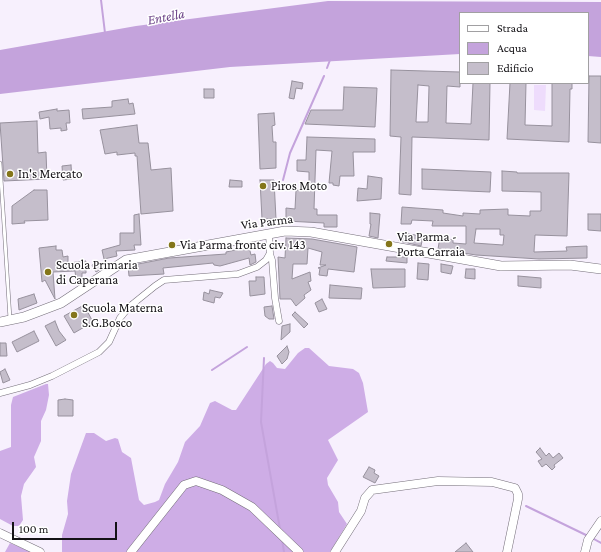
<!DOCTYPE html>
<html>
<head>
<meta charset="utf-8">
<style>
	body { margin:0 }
	#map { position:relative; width:601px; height:552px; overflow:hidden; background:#f7f0fd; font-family:"Crimson Pro",serif }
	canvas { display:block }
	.legend { position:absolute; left:459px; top:12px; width:130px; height:72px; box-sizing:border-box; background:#fff; border:1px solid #a1a0a2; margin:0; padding:5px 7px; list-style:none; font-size:12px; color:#141216 }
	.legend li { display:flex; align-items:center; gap:8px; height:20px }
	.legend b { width:20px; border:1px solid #a1a0a2 }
	.scale { position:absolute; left:12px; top:522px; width:105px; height:18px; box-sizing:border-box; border:2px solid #141216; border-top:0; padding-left:5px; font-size:12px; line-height:14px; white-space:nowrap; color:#141216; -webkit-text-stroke:3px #fff; paint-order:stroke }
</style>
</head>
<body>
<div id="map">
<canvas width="601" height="552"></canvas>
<ul class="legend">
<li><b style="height:5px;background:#fff"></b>Strada</li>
<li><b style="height:11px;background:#c4a3dc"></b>Acqua</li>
<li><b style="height:11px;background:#c5becb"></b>Edificio</li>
</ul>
<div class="scale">100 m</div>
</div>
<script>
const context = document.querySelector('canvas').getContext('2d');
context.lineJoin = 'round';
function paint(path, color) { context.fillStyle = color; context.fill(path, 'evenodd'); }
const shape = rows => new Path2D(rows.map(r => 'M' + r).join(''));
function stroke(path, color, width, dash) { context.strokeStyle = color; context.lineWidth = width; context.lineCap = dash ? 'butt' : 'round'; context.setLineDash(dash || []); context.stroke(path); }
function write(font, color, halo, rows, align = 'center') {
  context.font = font + ' "Crimson Pro",serif'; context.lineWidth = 3; context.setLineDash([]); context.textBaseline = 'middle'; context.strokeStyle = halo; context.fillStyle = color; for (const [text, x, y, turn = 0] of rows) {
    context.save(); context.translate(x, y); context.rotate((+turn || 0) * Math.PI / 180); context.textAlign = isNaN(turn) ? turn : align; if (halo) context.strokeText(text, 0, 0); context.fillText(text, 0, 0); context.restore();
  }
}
const green = shape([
	[534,85,546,85,545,111,534,110]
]);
const forest = shape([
	[305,348,309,348,329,366,353,369,359,373,363,383,368,412,328,440,338,460,327,478,328,485,338,502,339,512,347,524,330,552,62,552,62,535,68,514,67,501,71,474,86,433,94,433,106,441,115,438,118,439,122,452,131,458,139,500,144,505,155,502,159,500,165,484,178,462,185,442,200,426,210,403,215,401,232,410,236,410,266,364,270,361,273,363,277,368,285,369,298,353],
	[46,384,48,384,49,395,46,410,41,421,41,441,34,457,36,467,24,484,21,496,23,520,19,526,13,526,0,519,0,451,11,447,11,405,13,397],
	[10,543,31,552,5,552]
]);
const water = shape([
	[328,1,601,2,601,57,588,56,588,13,460,13,460,54,230,67,0,94,0,50,136,26]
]);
const stream = shape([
	[101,0,105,33],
	[327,68,330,60],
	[283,180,290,153,324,76],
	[264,358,261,422,280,529],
	[212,370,247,347],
	[526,506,588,536],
	[592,538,601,543],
	[282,539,284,552]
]);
const building = shape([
	[391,70,460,72,460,87,447,86,446,123,471,124,473,83,490,83,489,140,412,137,411,195,399,194,401,137,390,136,391,70],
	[418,85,429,86,428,122,416,122,418,85],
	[589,76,601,76,601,143,588,142,589,76],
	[292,81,303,83,302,89,296,88,294,99,289,98,292,81],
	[510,83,526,83,525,125,552,126,552,83,572,83,572,89,570,89,569,142,507,139,510,83],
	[344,87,377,88,375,127,305,124,311,110,343,110,344,87],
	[204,89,214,89,214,98,204,98,204,89],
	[128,99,129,104,133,103,135,114,83,119,82,109,112,107,112,101,128,99],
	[57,109,57,111,69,110,70,123,66,123,67,130,61,131,61,128,50,129,49,117,40,119,39,112,57,109],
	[274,113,275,125,272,126,273,142,276,142,276,168,260,169,258,114,274,113],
	[37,121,38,153,46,152,47,179,4,181,0,123,37,121],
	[137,125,139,143,148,143,151,170,171,168,173,211,141,214,137,156,135,156,135,153,117,155,117,152,105,154,100,130,137,125],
	[307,137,375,139,375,152,353,152,354,176,340,176,339,186,333,185,333,183,329,183,332,151,316,150,314,209,317,209,317,215,337,215,337,227,324,227,324,223,286,221,286,208,295,209,296,190,309,191,309,172,297,171,297,160,306,160,307,137],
	[71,165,72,179,63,180,62,166,71,165],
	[422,169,491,172,490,192,422,189,422,169],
	[502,171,517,172,517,173,569,173,567,236,535,235,534,252,567,251,566,247,587,246,587,258,539,259,476,255,438,249,440,237,453,240,453,243,466,244,466,226,432,226,433,221,412,220,411,224,401,224,402,207,443,210,443,213,463,216,463,213,480,214,480,210,508,209,508,215,530,216,530,211,541,211,541,192,502,191,502,171],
	[476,229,500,229,500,235,504,235,503,245,474,243,476,229],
	[368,176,382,178,381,199,357,201,358,188,367,189,368,176],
	[230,180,242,181,242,187,229,187,230,180],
	[260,180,274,180,276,219,262,219,260,180],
	[34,190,47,190,48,220,24,221,25,223,12,224,12,206,34,190],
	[370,213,380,214,378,238,369,236,371,224,370,224,370,213],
	[139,214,141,245,134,245,135,250,116,251,117,256,104,259,102,250,120,245,120,233,134,233,134,215,139,214],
	[588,214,601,214,601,231,588,230,588,214],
	[401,233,423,236,421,246,399,241,401,233],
	[286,238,312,239,357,247,354,272,328,269,327,276,319,275,320,268,318,268,326,265,320,265,322,252,308,248,307,264,293,264,292,279,310,272,311,281,308,282,311,290,304,295,305,298,296,306,291,299,280,299,278,257,285,258,286,238],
	[56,246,56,250,62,250,63,257,68,256,68,263,86,261,86,273,82,273,82,279,76,279,75,271,53,272,55,299,45,280,42,282,39,248,56,246],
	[249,247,251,255,255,254,256,262,250,265,249,258,220,266,214,265,213,263,163,268,164,274,129,276,128,266,169,258,226,254,226,252,249,247],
	[387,257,407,257,407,263,386,261,387,257],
	[98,261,101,269,96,272,92,265,98,261],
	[418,263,429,264,428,280,417,279,418,263],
	[441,264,453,266,451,274,441,272,441,264],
	[371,269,405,269,405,287,373,288,371,269],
	[466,269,475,269,475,279,465,278,466,269],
	[518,276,541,278,541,288,518,286,518,276],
	[256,277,264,277,265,294,250,296,249,281,256,281,256,277],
	[330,285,362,288,361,299,329,298,330,285],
	[210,290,223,293,220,298,215,297,214,303,203,300,204,292,209,294,210,290],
	[34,294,37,303,19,310,18,299,34,294],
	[322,299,327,309,319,312,315,303,322,299],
	[84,305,93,322,74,333,64,316,84,305],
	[272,306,274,319,269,319,265,316,264,307,272,306],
	[295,312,308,324,304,328,292,315,295,312],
	[55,321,59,331,66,340,56,346,45,326,55,321],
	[290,324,290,332,281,340,282,326,290,324],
	[34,331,39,341,17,352,12,342,34,331],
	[0,343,6,343,7,356,0,356,0,343],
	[287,346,289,352,287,359,282,364,277,356,287,346],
	[5,369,10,380,3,383,0,372,5,369],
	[65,399,73,400,73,416,58,416,58,400,65,399],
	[540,448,546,456,549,453,553,458,559,453,563,458,554,465,555,467,552,470,546,464,542,467,538,461,542,459,536,452,540,448],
	[369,467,375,470,374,473,379,476,375,483,363,477,369,467],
	[466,543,473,552,455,552,466,543]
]);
const lane = shape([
	[0,163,10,319]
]);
const street = shape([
	[270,254,272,260,275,298,279,321],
	[0,393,30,385,52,376,99,352,109,342,120,318,129,307,155,286,164,280,238,274,257,267,266,260,270,253,269,233]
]);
const secondary = shape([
	[0,533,40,552],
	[131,552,184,485,196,481,222,490,252,507,299,552],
	[335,552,361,511,365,498,372,490,438,481,492,482,515,488,518,494,518,499,507,552],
	[585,552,588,540,601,521]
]);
const primary = shape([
	[0,322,24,317,61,303,126,260,285,231,311,232,501,266,570,265,601,269]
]);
const markers = [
	[10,174,4,"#84761a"],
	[263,186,4,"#84761a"],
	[389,244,4,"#84761a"],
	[172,245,4,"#84761a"],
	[48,272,4,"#84761a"],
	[74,315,4,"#84761a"]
];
const poiNames = [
	["In's Mercato",18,174],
	["Piros Moto",271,186],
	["Via Parma -",397,237],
	["Porta Carraia",397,252],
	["Via Parma fronte civ. 143",180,245],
	["Scuola Primaria",56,265],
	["di Caperana",56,280],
	["Scuola Materna",82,308],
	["S.G.Bosco",82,323]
];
const streetNames = [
	["Via Parma",267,222,-7]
];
const waterNames = [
	["Entella",166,17,-11]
];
paint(green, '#eedcfc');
paint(forest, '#ceade6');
paint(water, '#c4a3dc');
stroke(stream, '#c4a3dc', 2);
paint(building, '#c5becb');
stroke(building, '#97919d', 1);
stroke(lane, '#746e79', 4);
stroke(street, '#746e79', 7);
stroke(secondary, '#746e79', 9);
stroke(primary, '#746e79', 10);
stroke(lane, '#fff', 3);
stroke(street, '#fff', 6);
stroke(secondary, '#fff', 8);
stroke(primary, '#fff', 9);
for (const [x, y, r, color] of markers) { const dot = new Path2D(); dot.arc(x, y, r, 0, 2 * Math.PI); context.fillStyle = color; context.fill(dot); stroke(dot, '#fff', 1.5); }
write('13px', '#141216', '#fff', poiNames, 'left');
write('13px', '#141216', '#fff', streetNames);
write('italic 14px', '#6a4086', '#fff', waterNames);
</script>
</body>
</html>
